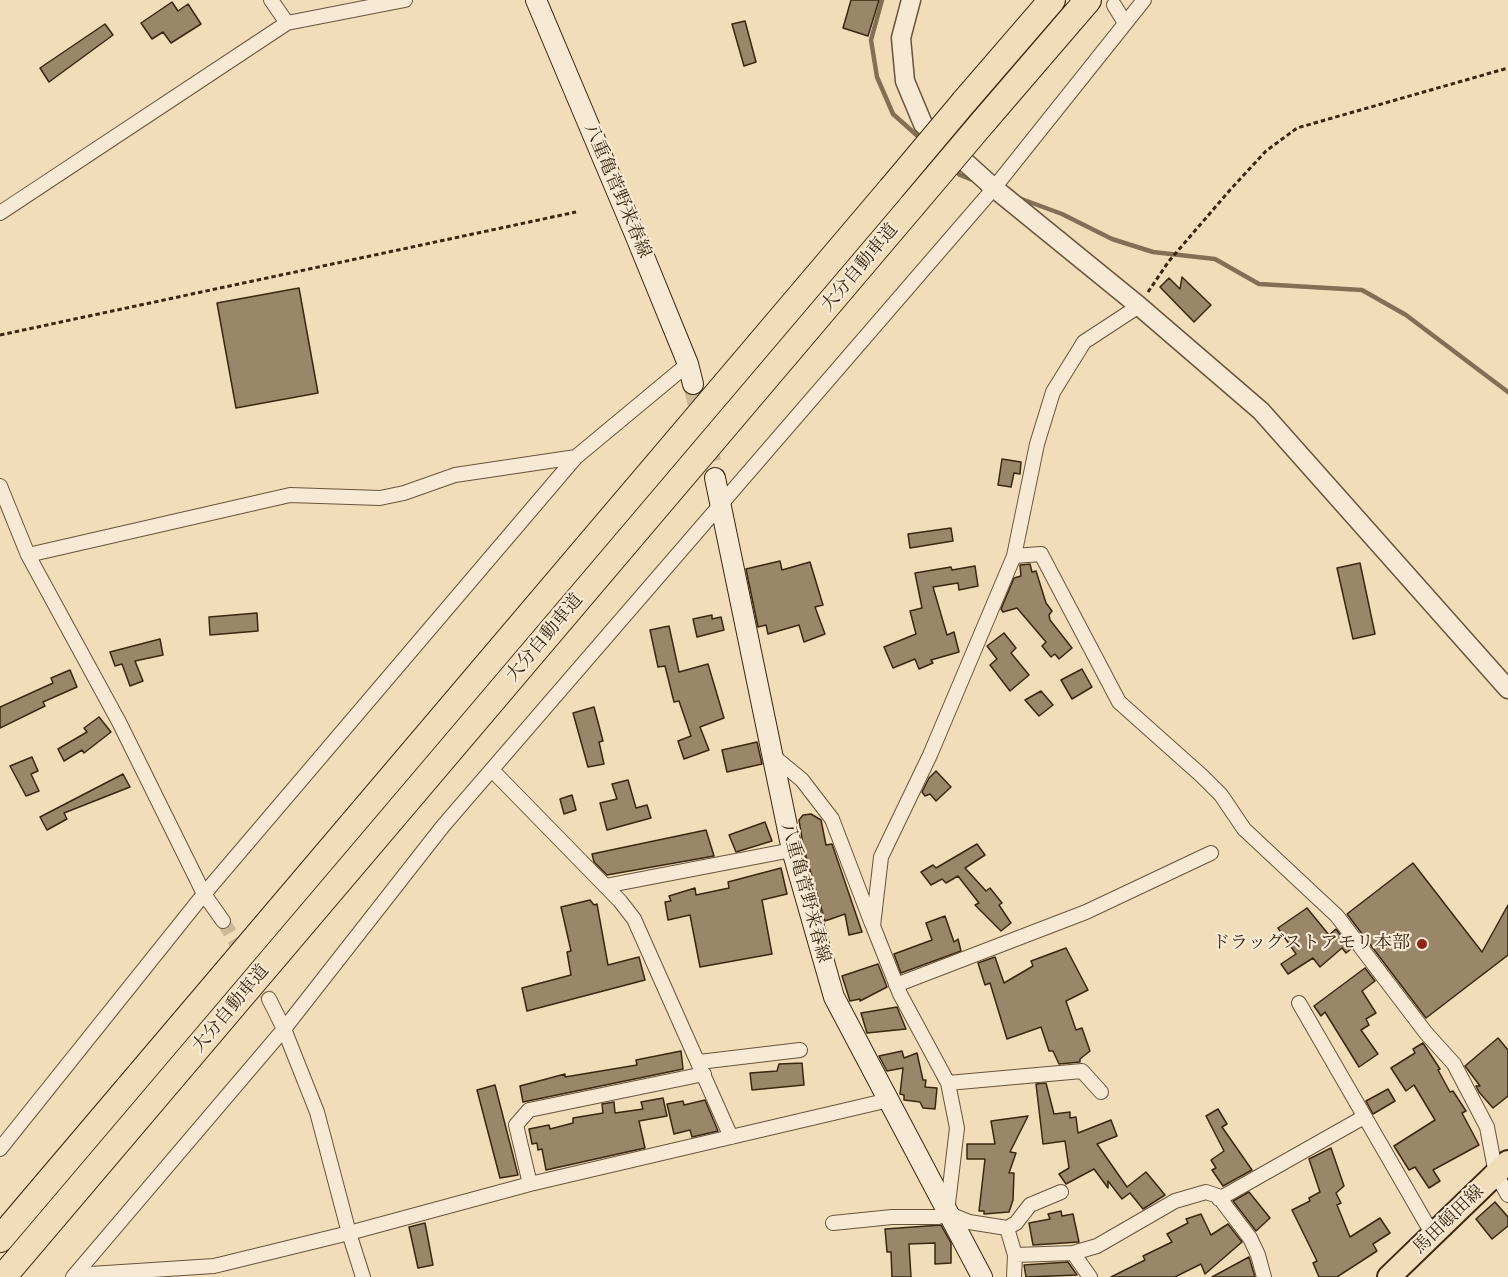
<!DOCTYPE html>
<html>
<head>
<meta charset="utf-8">
<style>
	body { margin:0 }
	canvas { display:block; background:#f2ddbb }
</style>
</head>
<body>
<canvas width="1508" height="1277"></canvas>
<script>
const context = document.querySelector('canvas').getContext('2d');
context.lineJoin = 'round';
const shape = rows => new Path2D(rows.map(r => 'M' + r).join(''));
function stroke(path, color, width, dash) { context.strokeStyle = color; context.lineWidth = width; context.lineCap = dash ? 'butt' : 'round'; context.setLineDash(dash || []); context.stroke(path); }
function paint(path, color) { context.fillStyle = color; context.fill(path, 'evenodd'); }
function write(font, color, halo, rows, align = 'center') {
  context.font = font + ' "IM FELL French Canon","Noto Serif JP",serif'; context.lineWidth = 4.5; context.setLineDash([]); context.textBaseline = 'middle'; context.strokeStyle = halo; context.fillStyle = color; for (const [text, x, y, turn = 0] of rows) {
    context.save(); context.translate(x, y); context.rotate((+turn || 0) * Math.PI / 180); context.textAlign = isNaN(turn) ? turn : align; if (halo) context.strokeText(text, 0, 0); context.fillText(text, 0, 0); context.restore();
  }
}
const stream = shape([
	[882,0,871,40,877,77,893,114,921,139],
	[953,169,960,175,975,181],
	[1016,197,1062,214,1112,239,1153,252,1215,259,1259,284,1362,290,1406,315,1508,392]
]);
const building = shape([
	[851,0,879,0,868,36,843,28,851,0],
	[172,2,178,11,188,4,201,24,171,43,163,32,152,39,141,23,172,2],
	[745,21,756,62,744,66,732,24,745,21],
	[105,24,113,35,49,82,40,68,105,24],
	[1182,277,1211,305,1194,322,1160,287,1169,278,1180,289,1182,277],
	[299,288,318,393,236,408,217,303,299,288],
	[1002,459,1021,462,1020,474,1014,473,1011,487,998,485,1002,459],
	[951,528,953,541,910,548,908,534,951,528],
	[780,561,782,570,810,562,823,605,815,607,825,634,804,642,799,625,768,634,766,625,758,627,746,569,780,561],
	[1360,563,1375,634,1353,639,1337,568,1360,563],
	[1030,564,1032,572,1036,571,1046,603,1052,611,1049,615,1050,620,1072,648,1059,659,1055,654,1051,657,1042,646,1046,642,1017,608,1003,612,1001,609,1014,578,1021,576,1020,565,1030,564],
	[975,566,978,586,959,590,958,583,933,587,947,635,954,632,959,652,931,660,933,663,919,669,915,659,893,668,884,647,916,634,910,611,922,608,915,573,951,567,952,570,975,566],
	[257,613,258,631,210,635,209,617,257,613],
	[712,615,712,619,721,617,724,630,697,637,693,619,712,615],
	[669,626,679,672,708,664,724,718,700,727,709,750,684,759,678,741,691,736,679,701,674,702,665,666,658,667,650,630,669,626],
	[1004,633,1016,648,1011,653,1029,675,1010,691,990,665,997,659,987,646,1004,633],
	[160,639,163,655,135,661,143,681,130,686,122,664,115,666,110,652,160,639],
	[1082,669,1092,687,1072,699,1061,680,1082,669],
	[70,670,77,687,43,702,45,706,0,728,0,707,53,683,51,678,70,670],
	[1041,691,1053,705,1039,716,1025,700,1041,691],
	[594,707,603,741,599,742,604,764,588,767,573,713,594,707],
	[99,717,111,732,84,753,82,750,64,761,58,749,87,732,84,728,99,717],
	[757,742,762,764,727,772,722,750,757,742],
	[32,757,38,771,31,774,39,791,26,796,10,766,32,757],
	[936,771,951,787,936,801,930,794,925,796,922,792,929,778,936,771],
	[123,774,130,787,64,813,67,819,47,830,40,817,123,774],
	[628,780,636,808,647,805,651,818,607,830,600,803,617,799,612,784,628,780],
	[572,795,576,810,564,814,560,799,572,795],
	[811,814,821,820,826,845,832,844,862,932,849,935,845,914,825,921,804,850,799,820,803,815,811,814],
	[765,822,772,841,736,852,729,835,765,822],
	[706,830,714,856,607,875,594,862,592,854,706,830],
	[977,844,985,855,965,868,986,891,990,888,1002,903,999,905,1011,923,1001,931,975,905,979,903,958,876,946,883,942,879,931,885,921,872,933,865,936,868,977,844],
	[1413,863,1482,952,1508,905,1508,955,1426,1018,1347,914,1413,863],
	[781,868,787,894,762,900,772,954,700,967,690,915,668,920,665,902,671,901,669,896,695,888,696,895,729,888,728,882,781,868],
	[590,900,594,905,597,904,608,965,639,957,645,980,527,1011,522,988,571,975,567,952,571,951,561,907,590,900],
	[1307,908,1329,935,1336,929,1351,949,1346,953,1342,948,1320,967,1313,958,1288,974,1281,964,1296,954,1278,928,1307,908],
	[945,916,954,942,958,939,961,951,901,973,894,954,932,940,926,923,945,916],
	[1066,948,1088,990,1066,1001,1076,1030,1082,1028,1090,1051,1080,1059,1080,1062,1059,1064,1053,1051,1049,1051,1041,1027,1007,1039,990,983,985,985,978,963,995,957,1004,983,1033,966,1031,961,1066,948],
	[878,964,887,987,860,1001,860,999,850,1001,842,976,878,964],
	[1365,968,1375,981,1362,991,1376,1013,1366,1019,1369,1025,1361,1030,1378,1054,1359,1067,1325,1012,1321,1016,1314,1006,1365,968],
	[897,1007,906,1029,867,1033,861,1013,897,1007],
	[1498,1038,1508,1050,1508,1096,1493,1108,1479,1092,1476,1086,1480,1086,1465,1066,1498,1038],
	[1423,1043,1440,1069,1438,1070,1450,1092,1453,1091,1466,1111,1462,1113,1479,1145,1433,1170,1440,1181,1429,1188,1415,1167,1409,1170,1394,1146,1435,1120,1414,1085,1406,1091,1391,1068,1415,1053,1413,1049,1423,1043],
	[681,1051,683,1069,523,1102,520,1086,565,1074,565,1077,637,1065,636,1060,681,1051],
	[902,1051,904,1058,917,1053,923,1080,926,1080,925,1087,937,1088,935,1109,923,1108,920,1102,904,1100,904,1095,900,1094,903,1068,887,1071,879,1056,902,1051],
	[802,1063,804,1085,752,1090,750,1073,777,1071,779,1064,802,1063],
	[1046,1083,1054,1114,1070,1112,1070,1118,1076,1117,1078,1133,1111,1120,1117,1136,1097,1144,1127,1187,1146,1172,1165,1195,1143,1209,1130,1193,1122,1199,1108,1181,1108,1188,1094,1169,1066,1184,1059,1174,1069,1168,1065,1141,1043,1144,1036,1084,1046,1083],
	[495,1085,518,1175,500,1178,477,1090,495,1085],
	[1388,1089,1395,1101,1373,1114,1366,1101,1388,1089],
	[663,1098,667,1116,639,1121,645,1148,546,1170,542,1149,538,1150,537,1143,532,1144,529,1129,549,1125,550,1129,573,1123,573,1118,603,1113,602,1104,614,1102,615,1113,643,1109,641,1102,663,1098],
	[705,1100,718,1131,692,1137,690,1130,674,1134,667,1104,683,1101,684,1105,705,1100],
	[1218,1109,1227,1124,1222,1127,1252,1170,1223,1186,1212,1170,1216,1168,1211,1160,1224,1151,1206,1116,1218,1109],
	[1028,1116,1010,1152,1016,1153,1009,1173,1014,1173,1013,1200,1009,1212,984,1214,984,1211,979,1211,985,1159,967,1159,967,1144,995,1144,991,1121,1028,1116],
	[1331,1148,1344,1186,1336,1193,1341,1203,1337,1205,1350,1237,1380,1218,1390,1233,1373,1244,1377,1251,1337,1277,1319,1277,1313,1263,1317,1261,1292,1210,1310,1201,1309,1198,1320,1192,1309,1159,1331,1148],
	[1249,1192,1270,1218,1256,1231,1233,1201,1249,1192],
	[1495,1202,1508,1217,1508,1226,1492,1239,1476,1219,1495,1202],
	[1061,1211,1062,1216,1073,1214,1079,1242,1033,1245,1029,1223,1050,1219,1048,1214,1061,1211],
	[1201,1214,1211,1235,1228,1224,1242,1242,1205,1274,1201,1264,1175,1277,1111,1277,1145,1260,1143,1256,1172,1242,1167,1234,1188,1223,1186,1219,1201,1214],
	[425,1223,433,1265,418,1268,409,1227,425,1223],
	[941,1225,951,1243,951,1263,935,1264,935,1243,909,1244,911,1277,892,1277,891,1252,887,1252,885,1229,941,1225],
	[1249,1257,1255,1277,1212,1277,1249,1257],
	[1068,1262,1077,1275,1026,1277,1024,1265,1068,1262]
]);
const minorTunnel = shape([
	[223,921,269,999]
]);
const secondaryTunnel = shape([
	[693,384,715,478]
]);
const path = shape([
	[1148,292,1169,261,1230,190,1266,151,1297,128,1508,68],
	[0,335,576,212]
]);
const minor = shape([
	[1114,5,1125,23],
	[287,23,405,0],
	[0,213,287,23,271,0],
	[0,486,28,555,119,722,204,894,223,921],
	[28,555,290,495,380,498,404,493,455,475,576,457],
	[1014,556,1041,554,1119,702,1202,776,1221,795,1244,829,1337,916,1426,1033,1454,1064,1487,1127,1496,1174,1508,1195],
	[773,756,802,780,832,819,872,924],
	[492,770,620,901,634,919,731,1137],
	[605,886,792,850],
	[896,985,1086,912,1211,853],
	[269,999,284,1029,317,1112,349,1233,363,1277],
	[1299,1003,1433,1235],
	[699,1062,800,1050],
	[948,1083,1082,1071,1101,1092],
	[0,1149,204,894,576,457,688,364],
	[530,1184,516,1125,529,1110,704,1074],
	[1219,1199,1364,1117],
	[947,1212,957,1128,948,1083,900,994,873,926,881,857,930,755,1014,556,1037,444,1053,392,1084,342,1139,306],
	[833,1223,892,1217,938,1217,947,1213,969,1222,1007,1228,1016,1223,1030,1205,1061,1192],
	[1007,1228,1015,1255,1014,1277],
	[1073,1253,1090,1277],
	[1015,1255,1073,1253,1097,1246,1175,1201,1206,1192,1218,1196,1250,1238,1258,1255,1264,1277],
	[75,1275,214,1266,349,1233,530,1184,889,1100],
	[73,1277,284,1029,443,826,994,188,1144,0]
]);
const tertiary = shape([
	[911,0,901,38,905,81,923,124,994,188,1139,306,1261,411,1508,689]
]);
const secondary = shape([
	[536,0,634,232,688,364,693,384],
	[715,478,792,850,834,997,982,1277]
]);
const primary = shape([
	[1389,1277,1508,1162]
]);
const motorway = shape([
	[964,102,1052,0],
	[984,121,1088,0],
	[0,1239,891,189],
	[3,1277,912,206]
]);
const motorwayBridge = shape([
	[891,189,964,102],
	[912,206,984,121]
]);
const markers = [
	[1422,944,6,"#8f2418"]
];
const streetNames = [
	["八重亀菅野来春線",617,191,67],
	["大分自動車道",860,268,-50],
	["大分自動車道",545,638,-50],
	["八重亀菅野来春線",805,893,75],
	["大分自動車道",231,1009,-50],
	["馬田頓田線",1449,1220,-44]
];
const poiNames = [
	["ドラッグストアモリ本部",1410,944]
];
stroke(stream, '#846f54', 4.5);
paint(building, '#9a8669');
stroke(building, '#3b2710', 1.5);
stroke(minorTunnel, '#cdb999', 14, [14, 7]);
stroke(secondaryTunnel, '#cdb999', 20, [20, 10]);
stroke(minor, '#69543b', 16);
stroke(tertiary, '#69543b', 21);
stroke(secondary, '#3b2710', 22);
stroke(primary, '#3b2710', 26);
stroke(motorway, '#3b2710', 28);
stroke(path, '#3b2710', 3, [4.5, 3]);
stroke(minor, '#f7e9d3', 14);
stroke(tertiary, '#f7e9d3', 18);
stroke(secondary, '#f7e9d3', 20);
stroke(primary, '#f2ddbb', 22);
stroke(motorway, '#f2ddbb', 26);
stroke(motorwayBridge, '#3b2710', 28, []);
stroke(motorwayBridge, '#f2ddbb', 26);
for (const [x, y, r, color] of markers) { const dot = new Path2D(); dot.arc(x, y, r, 0, 2 * Math.PI); context.fillStyle = color; context.fill(dot); stroke(dot, '#f7e9d3', 2); }
write('18px', '#3b2710', '#f7e9d3', streetNames);
write('18px', '#3b2710', '#f7e9d3', poiNames, 'right');
</script>
</body>
</html>
